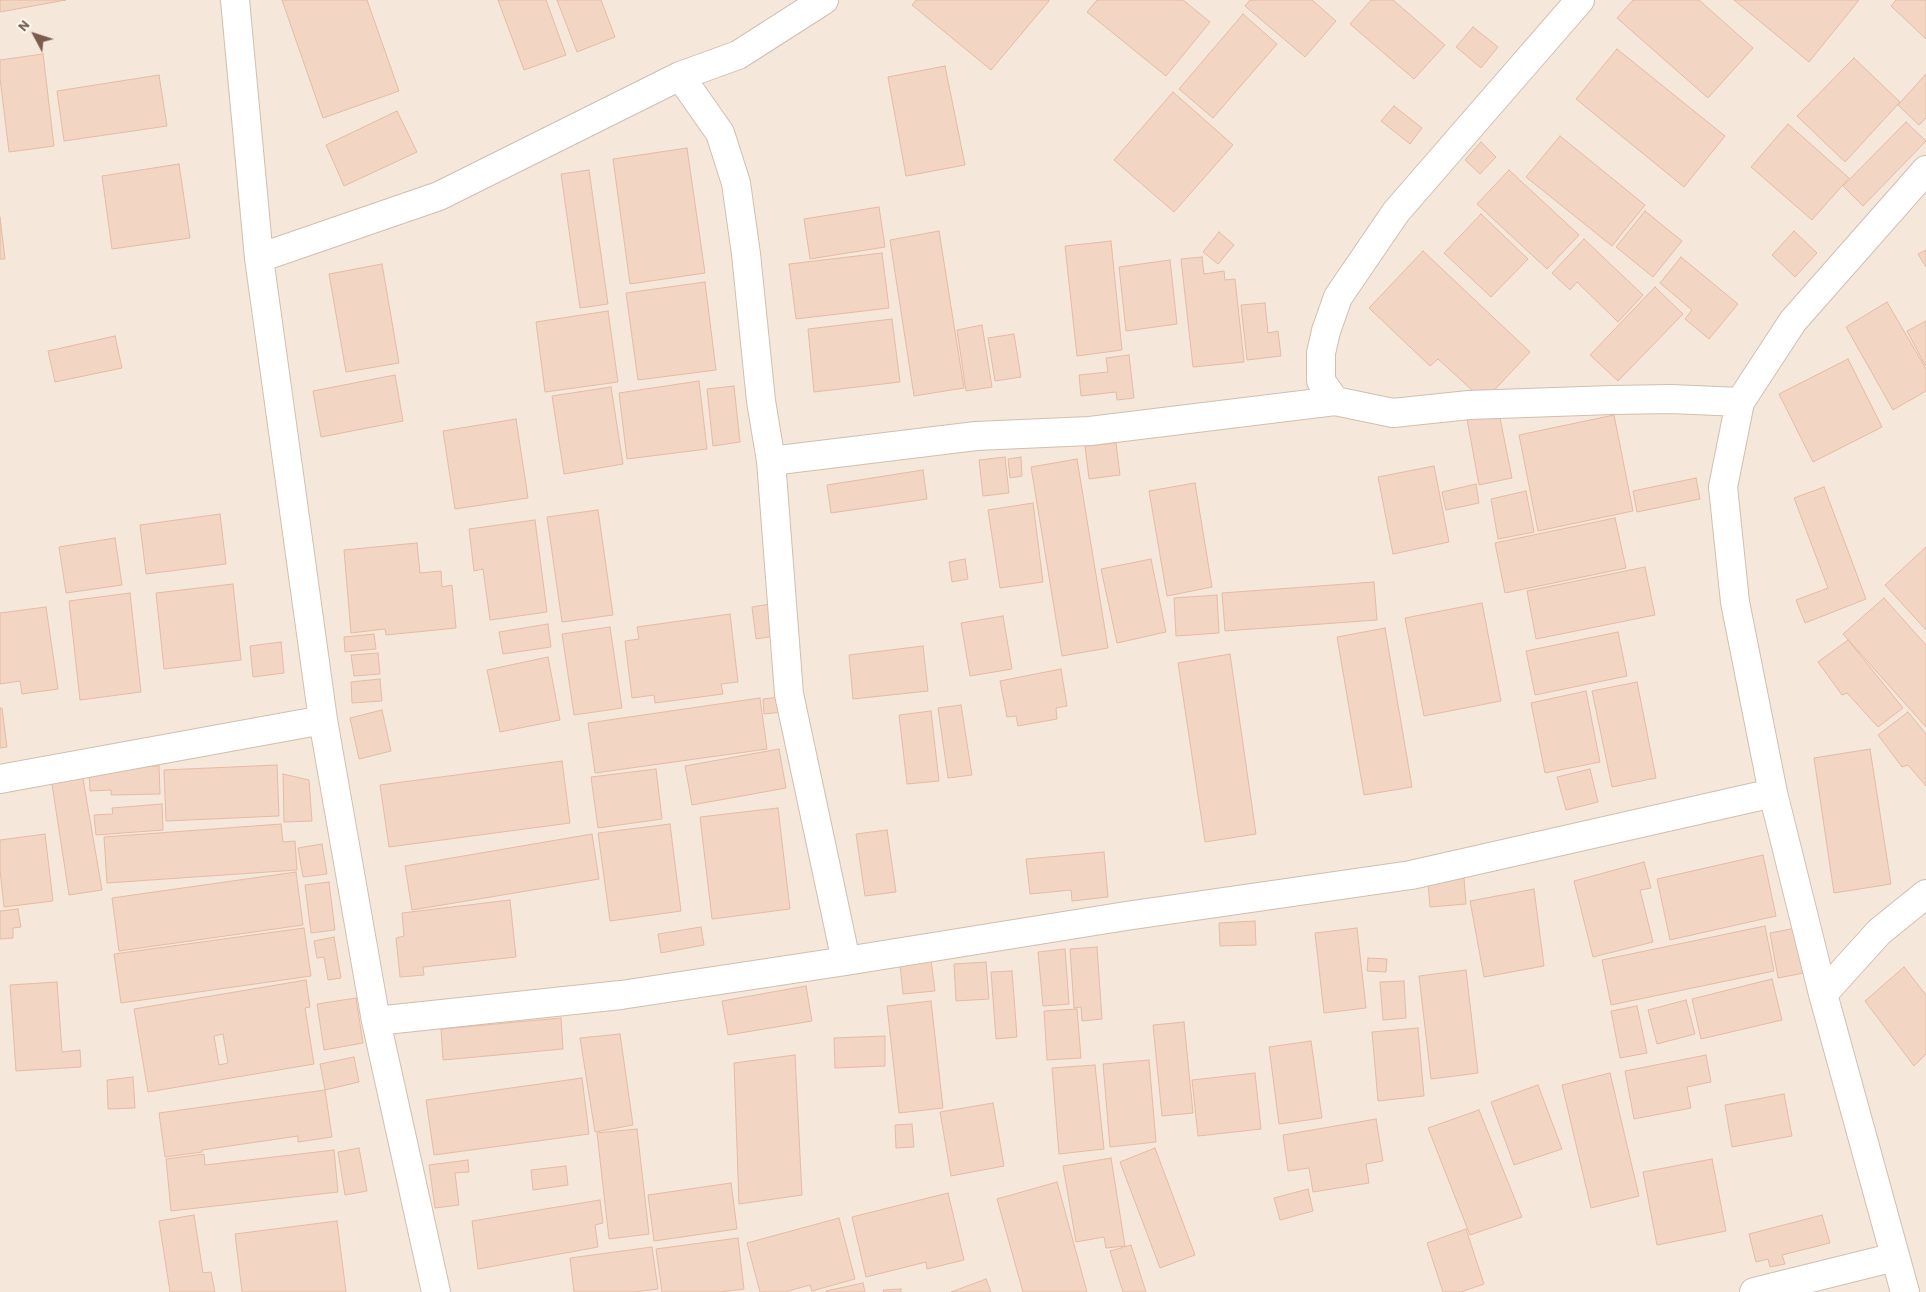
<!DOCTYPE html>
<html>
<head>
<meta charset="utf-8">
<style>
	body { margin:0 }
	#map { position:relative; width:1926px; height:1292px; overflow:hidden; background:#fdf6ec; font-family:Barlow,sans-serif }
	canvas { display:block }
	.north { position:absolute; left:10px; top:10px; width:50px; height:50px; -webkit-text-stroke:4px #fffaf3; paint-order:stroke; rotate:310deg; font-size:14px; font-weight:700; line-height:20px; text-align:center; color:#7a5c4d }
	.north::after { content:''; display:block; margin:auto; width:18px; height:22px; background:#7a5c4d; clip-path:polygon(50% 0,100% 100%,50% 72%,0 100%) }
</style>
</head>
<body>
<div id="map">
<canvas width="1926" height="1292"></canvas>
<div class="north">N</div>
</div>
<script>
const context = document.querySelector('canvas').getContext('2d');
context.lineJoin = 'round';
function paint(path, color) { context.fillStyle = color; context.fill(path, 'evenodd'); }
const shape = rows => new Path2D(rows.map(r => 'M' + r).join(''));
function stroke(path, color, width, dash) { context.strokeStyle = color; context.lineWidth = width; context.lineCap = dash ? 'butt' : 'round'; context.setLineDash(dash || []); context.stroke(path); }
const residential = shape([
	[0,0,1926,0,1926,1292,0,1292]
]);
const building = shape([
	[0,0,66,0,0,12,0,0],
	[282,0,367,0,399,91,323,118,282,0],
	[498,0,546,0,566,55,524,70,498,0],
	[557,0,601,0,615,37,577,52,557,0],
	[916,0,1049,0,1049,1,991,70,912,5,916,0],
	[1097,0,1183,0,1210,22,1166,76,1087,12,1097,0],
	[1250,0,1312,0,1336,21,1305,57,1245,6,1250,0],
	[1371,0,1393,0,1445,45,1414,79,1350,24,1371,0],
	[1633,0,1699,0,1753,48,1708,98,1617,18,1633,0],
	[1734,0,1859,0,1809,62,1734,0],
	[1896,0,1926,0,1926,39,1891,6,1896,0],
	[1243,14,1277,44,1213,118,1179,89,1243,14],
	[1473,27,1498,47,1481,68,1456,47,1473,27],
	[1617,49,1725,136,1684,187,1576,99,1617,49],
	[43,54,54,146,9,152,0,78,0,60,43,54],
	[1854,58,1900,102,1845,162,1797,116,1854,58],
	[945,66,965,165,906,176,888,77,945,66],
	[1926,74,1926,118,1919,125,1898,105,1926,74],
	[159,75,167,126,64,141,57,91,159,75],
	[1173,92,1233,145,1174,212,1114,160,1173,92],
	[1394,106,1422,128,1410,144,1381,121,1394,106],
	[397,111,417,152,344,186,326,145,397,111],
	[1906,122,1926,141,1863,206,1843,186,1906,122],
	[1788,124,1849,178,1812,220,1751,167,1788,124],
	[1560,136,1645,205,1612,246,1526,177,1560,136],
	[1481,142,1496,157,1480,174,1465,160,1481,142],
	[687,148,705,273,630,284,613,159,687,148],
	[179,164,190,238,112,249,102,176,179,164],
	[589,170,608,304,580,308,561,174,589,170],
	[1509,170,1579,235,1547,269,1477,204,1509,170],
	[879,207,885,247,810,259,804,219,879,207],
	[1645,211,1682,241,1653,277,1616,247,1645,211],
	[1481,214,1528,259,1491,297,1444,253,1481,214],
	[0,217,5,259,0,259,0,217],
	[939,231,964,388,914,396,890,240,939,231],
	[1794,231,1817,253,1795,277,1772,255,1794,231],
	[1219,232,1234,245,1218,264,1203,252,1219,232],
	[1584,239,1643,295,1618,322,1577,282,1570,290,1552,273,1584,239],
	[1111,241,1122,350,1077,356,1065,246,1111,241],
	[1926,250,1926,267,1918,254,1926,250],
	[1423,251,1530,352,1484,401,1438,359,1430,366,1369,308,1423,251],
	[882,253,889,308,796,319,789,264,882,253],
	[1202,257,1204,274,1224,271,1225,280,1235,279,1244,362,1193,367,1181,259,1202,257],
	[1681,257,1738,304,1709,339,1685,319,1692,310,1660,283,1681,257],
	[1170,260,1177,324,1126,331,1119,267,1170,260],
	[382,264,399,363,346,372,329,274,382,264],
	[705,282,716,370,638,380,626,293,705,282],
	[1655,287,1683,314,1618,381,1590,355,1655,287],
	[1887,302,1926,369,1926,391,1893,410,1846,327,1887,302],
	[1265,303,1268,333,1278,331,1281,356,1247,360,1241,305,1265,303],
	[608,311,618,382,545,392,536,322,608,311],
	[892,319,900,382,814,392,808,329,892,319],
	[1926,321,1926,365,1925,365,1907,331,1926,321],
	[982,325,992,387,966,391,957,330,982,325],
	[1014,334,1021,377,995,381,988,338,1014,334],
	[115,336,122,368,55,382,48,351,115,336],
	[1129,355,1134,398,1117,400,1116,392,1081,396,1079,375,1108,372,1106,358,1129,355],
	[1848,359,1882,427,1813,462,1779,394,1848,359],
	[395,375,403,421,321,437,313,391,395,375],
	[699,381,707,449,627,459,619,393,699,381],
	[734,386,740,442,713,446,707,389,734,386],
	[611,387,623,464,564,474,552,396,611,387],
	[1499,413,1512,478,1479,485,1467,419,1499,413],
	[1614,415,1633,511,1538,531,1519,435,1614,415],
	[516,419,528,498,455,509,443,431,516,419],
	[1116,443,1120,475,1089,479,1085,446,1116,443],
	[1005,457,1009,493,983,496,979,460,1005,457],
	[1021,457,1022,476,1010,478,1008,459,1021,457],
	[1077,459,1108,648,1062,656,1031,467,1077,459],
	[1434,466,1449,542,1393,554,1378,477,1434,466],
	[923,470,927,499,831,513,827,485,923,470],
	[1696,478,1700,499,1637,512,1633,491,1696,478],
	[1195,483,1212,587,1167,596,1149,491,1195,483],
	[1476,484,1479,503,1446,510,1442,492,1476,484],
	[1824,487,1866,599,1805,623,1796,600,1828,588,1794,498,1824,487],
	[1526,491,1534,532,1498,539,1491,499,1526,491],
	[1033,503,1043,582,1000,588,988,510,1033,503],
	[598,510,613,615,562,622,547,517,598,510],
	[220,514,226,564,146,574,140,525,220,514],
	[1615,518,1626,568,1505,593,1495,543,1615,518],
	[535,520,547,612,490,620,483,569,474,571,469,529,535,520],
	[115,538,122,585,66,593,59,547,115,538],
	[417,543,420,573,441,571,442,587,452,585,456,628,386,635,385,629,351,633,344,550,417,543],
	[1926,547,1926,630,1885,585,1926,547],
	[965,559,968,579,952,582,949,562,965,559],
	[1151,559,1166,632,1117,643,1101,569,1151,559],
	[1645,567,1655,615,1536,639,1527,591,1645,567],
	[1374,582,1377,620,1225,631,1222,593,1374,582],
	[233,584,241,660,164,669,156,593,233,584],
	[130,593,141,692,80,700,69,601,130,593],
	[1217,595,1219,633,1176,636,1174,598,1217,595],
	[1884,598,1926,645,1926,727,1843,634,1884,598],
	[1482,603,1501,701,1424,716,1405,618,1482,603],
	[770,604,775,636,756,639,752,607,770,604],
	[46,607,58,689,22,694,20,681,0,684,0,613,46,607],
	[730,614,738,682,721,684,723,694,655,703,654,695,632,698,625,641,639,639,637,627,730,614],
	[1003,616,1012,669,970,676,961,623,1003,616],
	[548,624,551,647,503,654,499,632,548,624],
	[610,627,622,708,574,715,562,634,610,627],
	[1385,628,1412,787,1364,795,1337,637,1385,628],
	[1618,632,1627,676,1535,695,1526,651,1618,632],
	[374,634,376,649,345,652,344,637,374,634],
	[1848,640,1903,708,1878,727,1847,693,1842,695,1818,662,1848,640],
	[281,642,284,673,253,677,250,646,281,642],
	[923,646,928,691,853,699,849,655,923,646],
	[378,653,380,674,354,676,351,655,378,653],
	[1230,654,1256,834,1205,842,1178,663,1230,654],
	[548,657,560,720,500,732,487,670,548,657],
	[1061,669,1067,706,1056,708,1057,719,1018,726,1016,716,1007,717,1000,681,1061,669],
	[380,679,382,701,352,703,351,682,380,679],
	[1637,682,1656,778,1612,787,1592,691,1637,682],
	[1586,691,1600,762,1545,773,1531,703,1586,691],
	[780,697,782,712,764,714,763,699,780,697],
	[760,698,767,749,595,773,588,723,760,698],
	[961,705,972,775,948,778,938,708,961,705],
	[0,708,2,708,7,747,0,748,0,708],
	[382,710,391,751,359,759,350,718,382,710],
	[931,711,939,781,907,784,899,715,931,711],
	[1908,712,1926,734,1926,786,1908,765,1902,767,1878,735,1908,712],
	[779,749,786,788,692,805,685,766,779,749],
	[1870,749,1891,884,1834,893,1814,758,1870,749],
	[562,761,570,823,389,847,380,785,562,761],
	[277,765,279,816,166,821,164,770,277,765],
	[159,766,160,794,111,795,111,790,90,791,89,769,159,766],
	[656,769,662,819,598,828,591,777,656,769],
	[1590,769,1598,802,1566,810,1557,777,1590,769],
	[82,773,102,890,69,895,51,778,82,773],
	[283,774,309,780,312,821,284,822,283,774],
	[162,804,163,830,96,835,94,815,113,814,112,808,162,804],
	[778,808,790,909,712,919,700,817,778,808],
	[281,824,283,842,295,841,297,870,107,883,104,837,281,824],
	[670,824,681,911,610,921,598,833,670,824],
	[887,830,896,892,865,896,856,834,887,830],
	[45,834,53,901,4,907,0,870,0,840,45,834],
	[592,834,599,879,412,910,405,866,592,834],
	[322,844,327,874,303,877,298,848,322,844],
	[1104,852,1108,897,1072,901,1071,890,1030,894,1026,859,1104,852],
	[1763,855,1776,916,1670,940,1657,879,1763,855],
	[1644,862,1651,888,1640,890,1653,942,1593,957,1574,881,1644,862],
	[296,872,303,925,119,951,112,898,296,872],
	[1464,878,1466,904,1430,907,1428,882,1464,878],
	[329,882,335,930,311,933,305,885,329,882],
	[1534,889,1544,966,1484,977,1470,901,1534,889],
	[510,900,516,957,423,967,424,975,400,977,396,938,404,936,402,913,510,900],
	[18,909,21,927,13,928,13,938,0,939,0,911,18,909],
	[1255,921,1256,945,1220,946,1219,923,1255,921],
	[1765,926,1774,971,1611,1005,1602,960,1765,926],
	[701,927,704,945,661,953,658,934,701,927],
	[1801,927,1809,972,1778,978,1770,933,1801,927],
	[304,928,311,976,121,1003,114,954,304,928],
	[1357,928,1366,1008,1324,1013,1315,933,1357,928],
	[334,937,341,978,328,980,324,957,317,958,314,941,334,937],
	[1097,947,1102,1019,1082,1021,1081,1007,1074,1008,1070,949,1097,947],
	[1065,949,1069,1004,1043,1006,1038,952,1065,949],
	[1368,958,1387,959,1386,972,1367,971,1368,958],
	[931,960,935,991,903,994,900,964,931,960],
	[986,962,989,999,956,1001,954,964,986,962],
	[1904,967,1926,995,1926,1054,1914,1066,1865,1001,1904,967],
	[1466,970,1478,1073,1431,1079,1419,976,1466,970],
	[1012,971,1017,1037,996,1039,991,972,1012,971],
	[1772,979,1782,1020,1701,1039,1692,999,1772,979],
	[306,980,310,1007,305,1008,314,1064,148,1092,134,1009,306,980],
	[223,1034,228,1063,219,1065,214,1036,223,1034],
	[1404,981,1406,1018,1383,1020,1380,982,1404,981],
	[57,982,62,1052,80,1050,81,1067,16,1071,10,985,57,982],
	[806,986,812,1021,728,1035,722,1001,806,986],
	[356,998,363,1043,324,1050,317,1004,356,998],
	[1686,1000,1695,1034,1657,1044,1648,1010,1686,1000],
	[931,1001,943,1108,899,1113,887,1006,931,1001],
	[1637,1006,1647,1053,1620,1058,1611,1011,1637,1006],
	[1077,1009,1081,1058,1047,1060,1044,1011,1077,1009],
	[561,1018,563,1049,443,1060,441,1029,561,1018],
	[1184,1022,1193,1113,1162,1116,1153,1025,1184,1022],
	[1418,1028,1424,1096,1378,1101,1372,1032,1418,1028],
	[620,1034,633,1125,595,1132,580,1038,620,1034],
	[885,1036,885,1066,835,1068,834,1038,885,1036],
	[1311,1041,1322,1118,1279,1124,1269,1047,1311,1041],
	[795,1055,802,1195,739,1204,734,1063,795,1055],
	[1706,1055,1711,1082,1687,1087,1691,1108,1634,1119,1625,1071,1706,1055],
	[354,1057,359,1082,325,1090,320,1064,354,1057],
	[1149,1060,1156,1142,1110,1147,1103,1064,1149,1060],
	[1095,1065,1104,1149,1059,1154,1052,1068,1095,1065],
	[1255,1073,1261,1129,1198,1136,1192,1080,1255,1073],
	[1610,1073,1639,1196,1591,1208,1562,1085,1610,1073],
	[133,1077,135,1108,108,1109,107,1080,133,1077],
	[582,1078,589,1134,434,1155,426,1100,582,1078],
	[1538,1085,1562,1149,1514,1165,1491,1102,1538,1085],
	[325,1090,332,1137,298,1142,298,1136,202,1150,202,1152,165,1157,159,1113,325,1090],
	[1784,1094,1792,1136,1732,1147,1725,1105,1784,1094],
	[993,1103,1004,1166,951,1176,940,1112,993,1103],
	[1479,1110,1522,1217,1470,1235,1428,1128,1479,1110],
	[1376,1119,1383,1161,1366,1164,1369,1183,1313,1192,1309,1168,1288,1171,1283,1135,1376,1119],
	[912,1124,914,1147,896,1148,895,1125,912,1124],
	[637,1129,649,1234,609,1239,597,1133,637,1129],
	[359,1148,367,1191,345,1195,338,1152,359,1148],
	[1155,1148,1195,1255,1160,1268,1120,1162,1155,1148],
	[334,1150,338,1192,171,1211,166,1159,204,1154,205,1165,334,1150],
	[1111,1158,1125,1246,1106,1248,1104,1237,1076,1242,1063,1166,1111,1158],
	[1712,1159,1726,1231,1657,1245,1643,1172,1712,1159],
	[468,1160,469,1172,455,1173,459,1205,435,1208,429,1165,468,1160],
	[566,1166,568,1185,533,1190,531,1170,566,1166],
	[1057,1182,1087,1292,1023,1292,997,1199,1057,1182],
	[731,1183,737,1229,654,1241,648,1195,731,1183],
	[1308,1189,1313,1211,1280,1220,1274,1198,1308,1189],
	[948,1193,964,1260,927,1269,926,1262,866,1277,852,1217,948,1193],
	[600,1200,603,1223,595,1225,598,1247,478,1269,472,1221,600,1200],
	[194,1215,203,1273,211,1272,215,1292,170,1292,159,1221,194,1215],
	[1822,1215,1830,1243,1782,1255,1785,1264,1770,1267,1768,1259,1756,1262,1749,1234,1822,1215],
	[839,1218,855,1279,812,1291,810,1285,785,1292,760,1292,747,1243,839,1218],
	[337,1221,346,1292,242,1292,235,1234,337,1221],
	[1466,1229,1484,1284,1461,1292,1443,1292,1427,1243,1466,1229],
	[738,1238,744,1289,720,1292,662,1292,656,1249,738,1238],
	[1131,1245,1146,1292,1123,1292,1110,1251,1131,1245],
	[652,1247,658,1289,634,1292,574,1292,570,1258,652,1247],
	[986,1279,991,1292,951,1292,986,1279],
	[863,1283,865,1292,826,1292,826,1291,863,1283],
	[901,1289,901,1292,884,1292,883,1290,901,1289]
]);
const street = shape([
	[235,0,259,258,323,720,376,1021,436,1292],
	[680,76,720,133,736,183,746,254,761,401,771,461,976,436,1090,431,1335,401,1393,413,1469,405,1612,400,1671,399,1740,402],
	[259,258,439,196,680,76,738,55,824,0],
	[1335,401,1321,381,1321,353,1326,331,1338,297,1396,212,1580,0],
	[771,461,789,694,846,961],
	[0,779,323,720],
	[1823,994,1879,932,1926,894],
	[376,1021,621,995,846,961,1126,916,1411,875,1773,793],
	[1754,1292,1895,1257],
	[1905,1292,1823,994,1773,793,1735,602,1723,487,1740,402,1793,321,1926,170]
]);
paint(residential, '#f5e8da');
paint(building, '#f3d5c3');
stroke(building, '#e6bba3', 1);
stroke(street, '#d1beb0', 30);
stroke(street, '#fff', 28);
</script>
</body>
</html>
